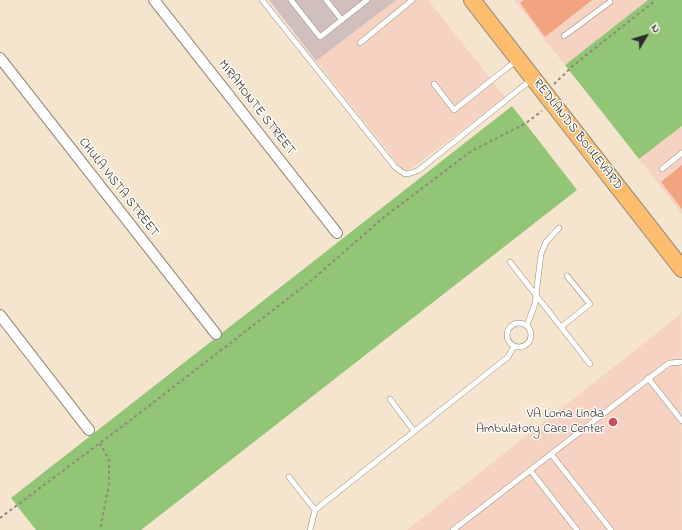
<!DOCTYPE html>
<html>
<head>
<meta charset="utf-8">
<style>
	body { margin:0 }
	#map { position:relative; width:682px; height:530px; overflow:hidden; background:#f5e5ce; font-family:"Indie Flower",sans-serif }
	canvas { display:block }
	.north { position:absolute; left:626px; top:16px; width:40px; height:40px; -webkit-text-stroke:3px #fdfcf7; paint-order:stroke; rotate:52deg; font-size:11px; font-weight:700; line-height:16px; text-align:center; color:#2b2b2b }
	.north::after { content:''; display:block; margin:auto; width:14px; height:18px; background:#2b2b2b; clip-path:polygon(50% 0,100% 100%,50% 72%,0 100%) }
</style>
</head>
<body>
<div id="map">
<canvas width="682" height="530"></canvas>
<div class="north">N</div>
</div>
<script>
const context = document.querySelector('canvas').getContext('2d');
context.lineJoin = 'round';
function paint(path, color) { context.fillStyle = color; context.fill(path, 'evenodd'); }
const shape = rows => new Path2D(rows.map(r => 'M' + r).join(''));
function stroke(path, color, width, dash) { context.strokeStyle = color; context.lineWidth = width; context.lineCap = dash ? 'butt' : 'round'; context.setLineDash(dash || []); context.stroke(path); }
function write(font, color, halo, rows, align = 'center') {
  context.font = font + ' "Indie Flower",sans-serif'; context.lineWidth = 3; context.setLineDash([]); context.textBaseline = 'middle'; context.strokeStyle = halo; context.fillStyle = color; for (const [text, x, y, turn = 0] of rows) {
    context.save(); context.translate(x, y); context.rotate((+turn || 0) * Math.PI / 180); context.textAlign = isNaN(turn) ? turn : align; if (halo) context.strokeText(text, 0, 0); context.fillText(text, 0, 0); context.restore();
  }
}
const built = shape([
	[396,0,428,0,505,97,411,169,407,169,401,168,316,61],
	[514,0,648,0,565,65],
	[682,126,682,214,639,159],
	[681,314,682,530,407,530]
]);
const industrial = shape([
	[269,0,396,0,316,61]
]);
const green = shape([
	[648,0,682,0,682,126,639,159,565,65],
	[512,106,577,190,141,530,36,530,11,498]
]);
const building = shape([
	[524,0,592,0,545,37,520,3],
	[682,165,682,209,661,182]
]);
const path = shape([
	[554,84,575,64,656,0],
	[100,443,109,460,109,484,100,530],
	[0,518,132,419,312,280,384,217,470,152,526,123,542,111]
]);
const service = shape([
	[262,0,395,167,405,174,411,173,419,170,532,79],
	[291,0,320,37,367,0],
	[326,0,342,20],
	[564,36,610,2],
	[360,43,412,0],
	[434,84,454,110,517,60],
	[662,169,682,153],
	[510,262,590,364],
	'507 335a12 12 0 1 1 24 0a12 12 0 1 1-24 0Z',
	[527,325,535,304,541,254,546,242,559,228],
	[561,327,590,304,567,276],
	[648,378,682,421],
	[390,399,414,431],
	[551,454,611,530],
	[530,470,577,530],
	[289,477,315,510],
	[310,530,315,510,508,357,514,346],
	[453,530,665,366,670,363,682,362]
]);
const minor = shape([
	[154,0,337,233],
	[0,58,216,334],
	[0,315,89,430]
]);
const primary = shape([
	[472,0,682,269]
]);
const markers = [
	[613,422,5,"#d1495b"]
];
const streetNames = [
	["MIRAMONTE STREET",256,108,52],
	["REDLANDS BOULEVARD",577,135,52],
	["CHULA VISTA STREET",118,188,52]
];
const poiNames = [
	["VA Loma Linda",604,415],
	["Ambulatory Care Center",604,430]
];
paint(built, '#f6d2c3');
paint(industrial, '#d1bfbd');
paint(green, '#92c576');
paint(building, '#f2a380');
stroke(service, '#90887c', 6);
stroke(minor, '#90887c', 12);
stroke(primary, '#90887c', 18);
stroke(path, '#90887c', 2, [3, 3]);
stroke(service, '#fff', 5);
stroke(minor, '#fff', 10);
stroke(primary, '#fcbd6f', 16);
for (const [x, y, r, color] of markers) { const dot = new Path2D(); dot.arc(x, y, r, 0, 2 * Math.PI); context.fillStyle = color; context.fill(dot); stroke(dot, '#fdfcf7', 1.5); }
write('13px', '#2b2b2b', '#fdfcf7', streetNames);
write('13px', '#2b2b2b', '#fdfcf7', poiNames, 'right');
</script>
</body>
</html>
